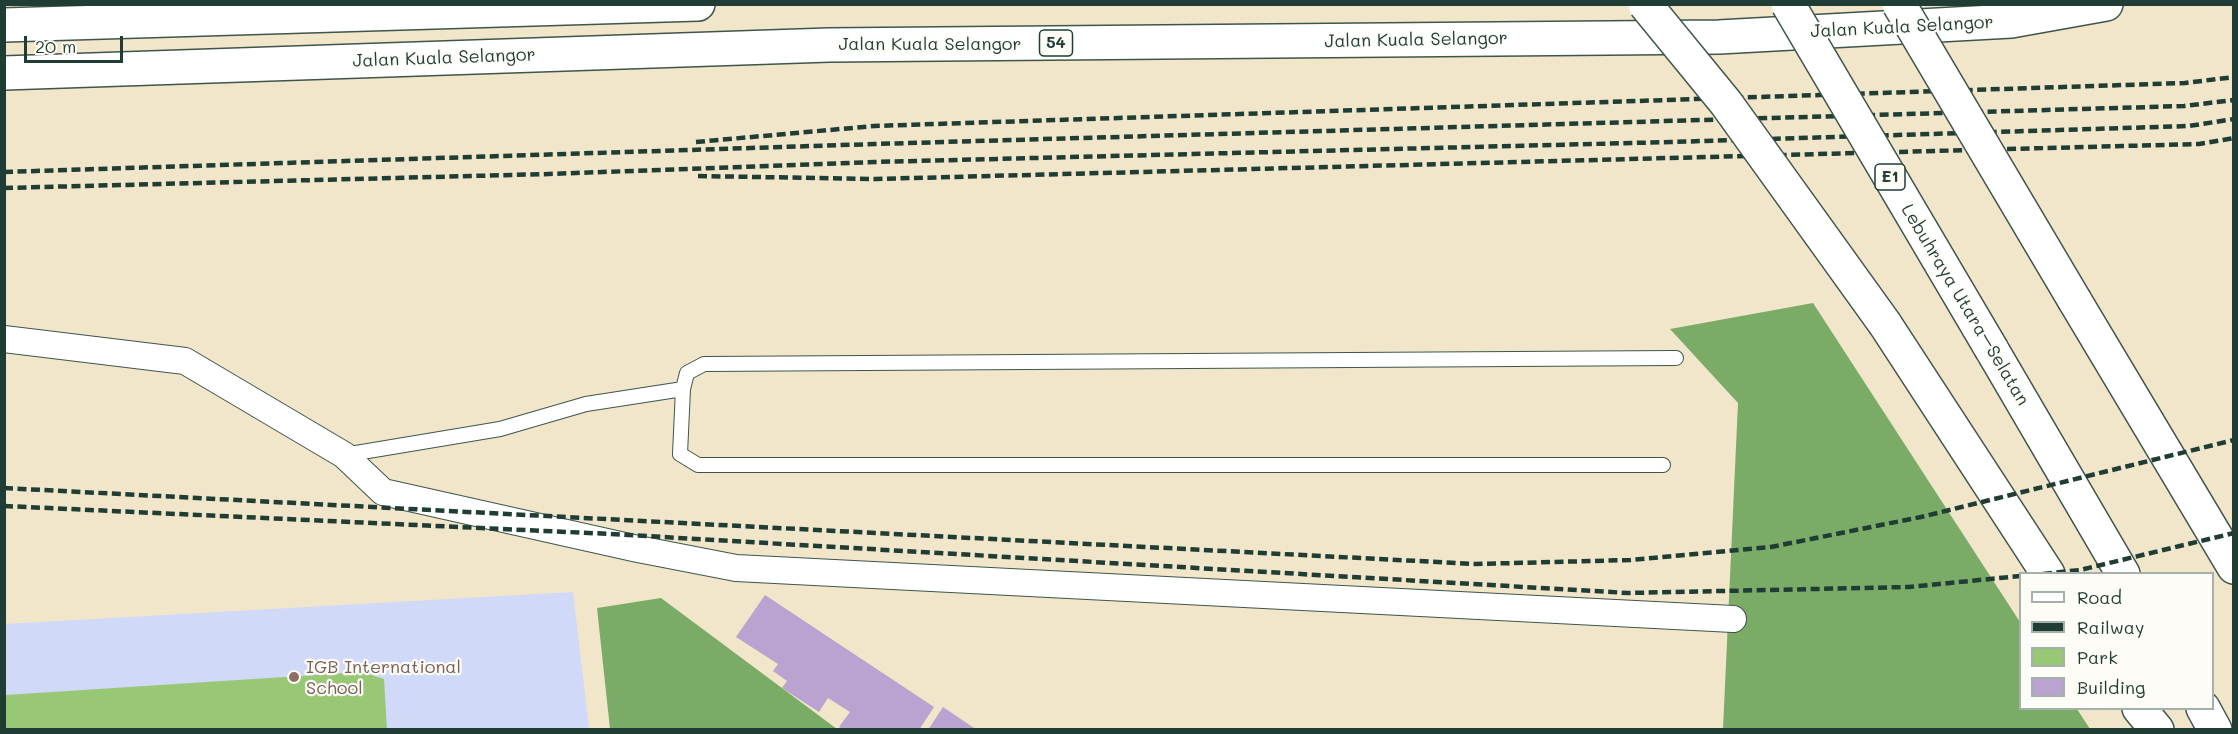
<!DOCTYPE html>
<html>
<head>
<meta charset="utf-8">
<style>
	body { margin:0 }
	#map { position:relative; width:2238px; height:734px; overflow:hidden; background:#f1e5ca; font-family:Mali,sans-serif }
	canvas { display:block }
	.frame { position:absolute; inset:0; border:6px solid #1f3d34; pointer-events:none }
	.legend { position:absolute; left:2019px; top:572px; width:195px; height:138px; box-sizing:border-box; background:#fdfcf7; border:2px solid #a4b0a9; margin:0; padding:8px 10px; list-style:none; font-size:18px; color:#1f3d34 }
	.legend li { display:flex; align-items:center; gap:12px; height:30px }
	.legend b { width:30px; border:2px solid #a4b0a9 }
	.scale { position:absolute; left:24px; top:36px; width:99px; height:27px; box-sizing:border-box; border:3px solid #1f3d34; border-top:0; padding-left:8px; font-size:18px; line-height:21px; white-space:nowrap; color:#1f3d34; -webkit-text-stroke:4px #fdfcf7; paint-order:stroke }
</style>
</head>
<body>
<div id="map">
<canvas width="2238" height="734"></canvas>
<div class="frame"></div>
<ul class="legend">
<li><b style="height:8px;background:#fff"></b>Road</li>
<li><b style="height:8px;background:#1f3d34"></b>Railway</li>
<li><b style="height:16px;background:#98c876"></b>Park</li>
<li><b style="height:16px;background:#baa2d1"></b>Building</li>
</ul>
<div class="scale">20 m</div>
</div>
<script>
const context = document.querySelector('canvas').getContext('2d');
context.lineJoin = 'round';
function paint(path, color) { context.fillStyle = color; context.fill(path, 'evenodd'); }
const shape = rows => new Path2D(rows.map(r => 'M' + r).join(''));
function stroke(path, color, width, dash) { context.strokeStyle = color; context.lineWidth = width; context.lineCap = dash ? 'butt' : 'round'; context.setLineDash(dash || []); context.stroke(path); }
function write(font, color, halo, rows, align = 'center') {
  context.font = font + ' Mali,sans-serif'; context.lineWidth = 4.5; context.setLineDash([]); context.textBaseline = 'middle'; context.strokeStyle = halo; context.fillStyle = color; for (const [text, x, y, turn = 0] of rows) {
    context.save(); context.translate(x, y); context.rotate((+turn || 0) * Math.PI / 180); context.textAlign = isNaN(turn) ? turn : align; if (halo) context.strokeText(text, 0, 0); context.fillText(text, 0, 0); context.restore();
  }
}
const built = shape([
	[573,592,589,729,5,730,5,624]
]);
const green = shape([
	[362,672,384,679,387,729,5,729,5,695]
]);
const forest = shape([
	[1813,303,2020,622,2020,708,2077,709,2090,729,1723,729,1738,403,1670,329],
	[661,598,837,729,610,729,597,608]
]);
const building = shape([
	[765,595,934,707,919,730,843,730,839,727,850,712,828,698,819,712,782,688,787,681,773,671,778,664,736,637],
	[943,707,977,730,928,730]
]);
const lane = shape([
	[344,455,500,429,586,404,683,389],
	[1663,465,698,465,680,454,683,389,687,373,704,364,1676,358]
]);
const street = shape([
	[4,339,185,361,344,455,383,492,638,549,736,568,1733,619]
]);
const highway = shape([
	[4,25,698,4],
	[4,73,829,45,1719,37,2011,21,2106,4],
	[2075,301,2234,567],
	[1885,324,2048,574],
	[1992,350,2123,574],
	[2139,708,2157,730],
	[2203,708,2215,730]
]);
const rail = shape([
	[696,142,874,126,2185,83,2234,77],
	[4,172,875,144,2184,106,2234,100],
	[698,176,876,179,2199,144,2234,138],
	[4,188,549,174,875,162,1671,142,2189,126,2234,119],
	[4,488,1476,564,1630,560,1771,547,1921,517,2234,440],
	[4,506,611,534,1628,593,1909,587,2020,576],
	[2043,574,2080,570,2234,533]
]);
const highwayBridge = shape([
	[1645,4,1726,103,1885,324],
	[1788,4,1992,350],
	[1899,4,2075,301]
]);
const markers = [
	[294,677,6,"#8d6e63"]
];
const shields = [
	[1056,43,33],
	[1890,177,30]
];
const shieldNames = [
	["54",1056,43],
	["E1",1890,177]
];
const streetNames = [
	["Jalan Kuala Selangor",1902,27,-3],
	["Jalan Kuala Selangor",1416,40,-1],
	["Jalan Kuala Selangor",930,44],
	["Jalan Kuala Selangor",444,58,-2],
	["Lebuhraya Utara–Selatan",1965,305,59]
];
const educationNames = [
	["IGB International",306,667],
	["School",306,688]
];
paint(built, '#d1d9f9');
paint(green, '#98c876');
paint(forest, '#7aac67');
paint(building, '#baa2d1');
stroke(lane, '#3e564a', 16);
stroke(street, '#3e564a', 28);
stroke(highway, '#3e564a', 36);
stroke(lane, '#fff', 14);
stroke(street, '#fff', 26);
stroke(highway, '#fff', 33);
stroke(rail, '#1f3d34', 4.5, [9, 4.5]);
stroke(highwayBridge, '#3e564a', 36, []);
stroke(highwayBridge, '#fff', 33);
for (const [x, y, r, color] of markers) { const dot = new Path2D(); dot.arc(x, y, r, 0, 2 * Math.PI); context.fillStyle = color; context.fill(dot); stroke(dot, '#fdfcf7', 2); }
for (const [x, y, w] of shields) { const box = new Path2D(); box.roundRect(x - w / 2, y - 13, w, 26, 4.5); context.fillStyle = '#fdfcf7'; context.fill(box); stroke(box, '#1f3d34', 1.5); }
write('bold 16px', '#1f3d34', null, shieldNames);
write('18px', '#1f3d34', '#fdfcf7', streetNames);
write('18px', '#785e54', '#fdfcf7', educationNames, 'left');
</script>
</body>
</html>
